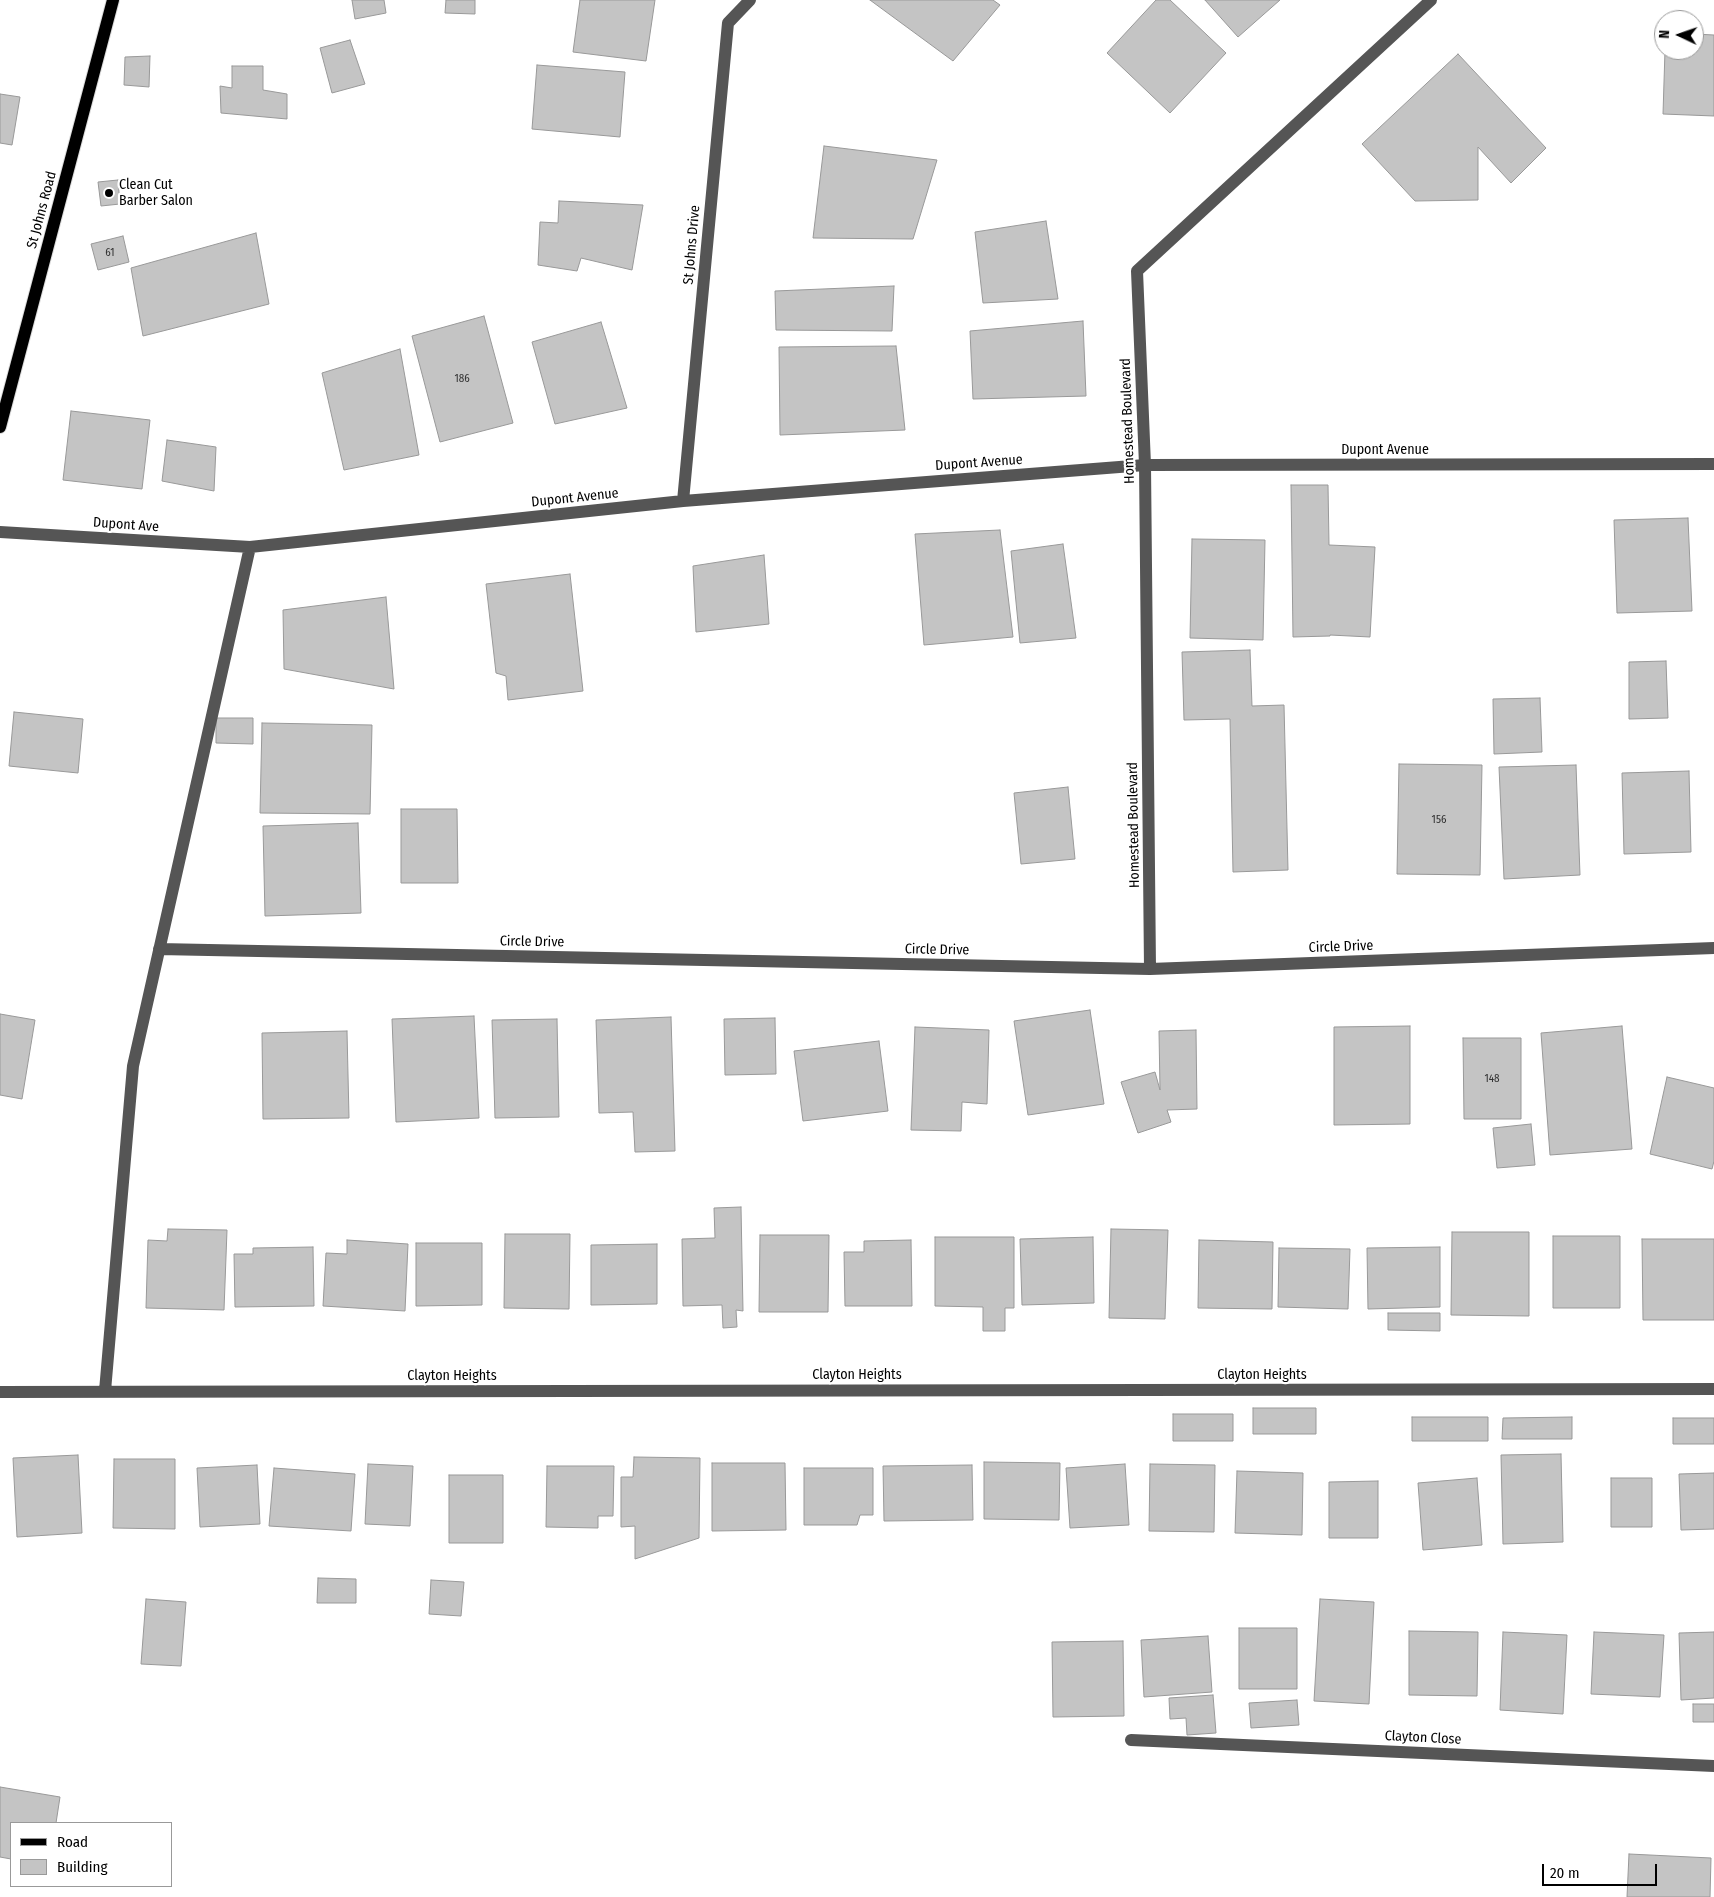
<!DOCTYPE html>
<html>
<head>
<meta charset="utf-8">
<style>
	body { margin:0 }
	#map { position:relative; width:1714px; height:1897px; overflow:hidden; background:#fff; font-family:"Fira Sans Condensed",sans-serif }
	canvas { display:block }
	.legend { position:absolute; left:10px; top:1822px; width:162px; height:65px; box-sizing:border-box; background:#fff; border:1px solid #999; margin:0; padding:6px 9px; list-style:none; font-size:15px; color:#000 }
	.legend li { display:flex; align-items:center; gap:10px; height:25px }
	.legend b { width:25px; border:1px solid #999 }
	.north { position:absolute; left:1654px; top:10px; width:50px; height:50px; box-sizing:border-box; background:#fff; border:1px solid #999; border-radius:50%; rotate:273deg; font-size:14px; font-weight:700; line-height:20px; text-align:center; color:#000 }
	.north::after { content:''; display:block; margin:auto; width:18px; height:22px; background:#000; clip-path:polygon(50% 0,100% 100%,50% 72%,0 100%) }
	.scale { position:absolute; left:1542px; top:1864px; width:115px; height:22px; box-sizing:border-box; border:2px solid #000; border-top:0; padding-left:6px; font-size:15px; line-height:18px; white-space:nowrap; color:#000; -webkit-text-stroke:4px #fff; paint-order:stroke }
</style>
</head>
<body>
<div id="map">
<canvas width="1714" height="1897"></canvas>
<ul class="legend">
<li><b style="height:6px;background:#000"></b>Road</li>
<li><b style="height:14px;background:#c4c4c4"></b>Building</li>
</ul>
<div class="north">N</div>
<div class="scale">20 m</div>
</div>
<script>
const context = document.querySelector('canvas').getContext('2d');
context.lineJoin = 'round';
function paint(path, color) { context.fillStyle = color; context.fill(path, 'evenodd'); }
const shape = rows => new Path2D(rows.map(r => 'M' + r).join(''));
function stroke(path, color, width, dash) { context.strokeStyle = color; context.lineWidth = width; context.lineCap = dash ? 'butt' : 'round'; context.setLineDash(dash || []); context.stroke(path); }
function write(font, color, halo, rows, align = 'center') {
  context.font = font + ' "Fira Sans Condensed",sans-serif'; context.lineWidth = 4.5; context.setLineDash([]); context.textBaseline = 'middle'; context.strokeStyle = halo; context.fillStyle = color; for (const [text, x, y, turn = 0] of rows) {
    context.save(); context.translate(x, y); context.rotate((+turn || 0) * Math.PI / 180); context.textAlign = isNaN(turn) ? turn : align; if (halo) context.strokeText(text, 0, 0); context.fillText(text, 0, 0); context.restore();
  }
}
const building = shape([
	[352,0,384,0,386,13,355,19,352,0],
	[446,0,475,0,475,14,445,13,446,0],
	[580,0,655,0,646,61,573,52,580,0],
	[870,0,993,0,1000,5,953,61,870,0],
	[1156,0,1170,0,1226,53,1170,113,1107,53,1156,0],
	[1205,0,1280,0,1238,37,1205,0],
	[1694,34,1714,35,1714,116,1663,114,1665,50,1694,50,1694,34],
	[350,40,365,84,332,93,320,48,350,40],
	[1458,54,1546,148,1511,183,1478,147,1478,200,1415,201,1362,144,1458,54],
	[150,56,149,87,124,85,125,57,150,56],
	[537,65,625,72,620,137,532,129,537,65],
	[232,66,263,66,263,90,287,94,287,119,221,113,220,86,232,88,232,66],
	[0,94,20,97,12,145,0,143,0,94],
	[824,146,937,160,913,239,813,238,824,146],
	[118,180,120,204,101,206,98,182,118,180],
	[559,201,643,205,632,270,581,258,577,271,538,265,540,222,558,223,559,201],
	[1046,221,1058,299,983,303,975,232,1046,221],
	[256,233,269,304,143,336,131,268,256,233],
	[123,236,129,262,98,270,91,244,123,236],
	[894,286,892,331,776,330,775,291,894,286],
	[484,316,513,423,440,442,412,336,484,316],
	[1083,321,1086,396,973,399,970,331,1083,321],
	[601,322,627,408,555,424,532,342,601,322],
	[896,346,905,430,780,435,779,347,896,346],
	[400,349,419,455,344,470,322,373,400,349],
	[71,411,150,420,142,489,63,480,71,411],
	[167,440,216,447,214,491,162,481,167,440],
	[1291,485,1328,485,1329,545,1375,547,1370,637,1330,635,1330,636,1293,637,1291,485],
	[1688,518,1692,611,1617,613,1614,520,1688,518],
	[1000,530,1013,637,924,645,915,534,1000,530],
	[1192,539,1265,540,1263,640,1190,638,1192,539],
	[1063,544,1076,638,1020,643,1011,551,1063,544],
	[764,555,769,624,696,632,693,566,764,555],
	[570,574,583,691,508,700,506,676,496,673,486,584,570,574],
	[386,597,394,689,284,669,283,610,386,597],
	[1250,650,1252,706,1284,705,1288,870,1233,872,1230,719,1184,720,1182,652,1250,650],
	[1666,661,1668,718,1629,719,1629,662,1666,661],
	[1540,698,1542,752,1494,754,1493,699,1540,698],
	[14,712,83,719,78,773,9,766,14,712],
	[216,718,253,718,253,744,216,743,216,718],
	[262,723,372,725,370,814,260,813,262,723],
	[1399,764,1482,765,1480,875,1397,874,1399,764],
	[1576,765,1580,875,1504,879,1499,767,1576,765],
	[1689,771,1691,852,1624,854,1622,773,1689,771],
	[1068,787,1075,859,1021,864,1014,793,1068,787],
	[401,809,457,809,458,883,401,883,401,809],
	[358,823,361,913,265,916,263,826,358,823],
	[1090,1010,1104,1104,1028,1115,1014,1021,1090,1010],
	[0,1014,35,1020,22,1099,0,1095,0,1014],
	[474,1016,479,1118,396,1122,392,1019,474,1016],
	[671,1017,675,1151,635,1152,633,1112,599,1113,596,1020,671,1017],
	[775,1018,776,1074,725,1075,724,1019,775,1018],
	[557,1019,559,1117,495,1118,492,1020,557,1019],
	[1410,1026,1410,1124,1334,1125,1334,1027,1410,1026],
	[1622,1026,1632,1149,1550,1155,1541,1033,1622,1026],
	[915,1027,989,1030,987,1104,962,1102,961,1131,911,1130,915,1027],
	[1196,1030,1197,1109,1167,1110,1171,1122,1138,1133,1121,1082,1155,1072,1160,1090,1159,1031,1196,1030],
	[347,1031,349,1118,263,1119,262,1033,347,1031],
	[1463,1038,1521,1038,1521,1119,1464,1119,1463,1038],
	[879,1041,888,1111,803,1121,794,1051,879,1041],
	[1667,1077,1714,1088,1714,1161,1712,1169,1650,1154,1667,1077],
	[1531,1124,1535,1165,1497,1168,1493,1128,1531,1124],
	[741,1207,743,1311,736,1310,737,1327,723,1328,722,1305,683,1306,682,1239,715,1238,714,1208,741,1207],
	[168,1229,227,1230,224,1310,146,1308,148,1240,167,1241,168,1229],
	[1111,1229,1168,1230,1165,1319,1109,1318,1111,1229],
	[1452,1232,1529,1232,1529,1316,1451,1315,1452,1232],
	[505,1234,570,1234,569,1309,504,1308,505,1234],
	[760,1235,829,1235,828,1312,759,1312,760,1235],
	[1553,1236,1620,1236,1620,1308,1553,1308,1553,1236],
	[935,1237,1014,1237,1014,1308,1005,1308,1005,1331,983,1331,983,1307,935,1306,935,1237],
	[1093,1237,1094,1303,1022,1305,1020,1239,1093,1237],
	[1642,1239,1714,1239,1714,1320,1643,1320,1642,1239],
	[347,1240,408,1244,405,1311,323,1306,326,1253,347,1254,347,1240],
	[911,1240,912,1306,845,1306,844,1252,864,1252,864,1241,911,1240],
	[1199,1240,1273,1242,1272,1309,1198,1308,1199,1240],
	[416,1243,482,1243,482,1305,416,1306,416,1243],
	[657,1244,657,1304,591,1305,591,1245,657,1244],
	[313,1247,314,1306,235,1307,234,1254,253,1254,253,1248,313,1247],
	[1440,1247,1440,1307,1368,1309,1367,1248,1440,1247],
	[1279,1248,1350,1249,1348,1309,1278,1307,1279,1248],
	[1388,1313,1440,1313,1440,1331,1388,1330,1388,1313],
	[1253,1408,1316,1408,1316,1434,1253,1434,1253,1408],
	[1173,1414,1233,1414,1233,1441,1173,1441,1173,1414],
	[1412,1417,1488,1417,1488,1441,1412,1441,1412,1417],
	[1572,1417,1572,1439,1502,1439,1503,1418,1572,1417],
	[1673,1418,1714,1418,1714,1444,1673,1444,1673,1418],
	[1561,1454,1563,1542,1503,1544,1501,1455,1561,1454],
	[78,1455,82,1533,17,1537,13,1458,78,1455],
	[634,1457,700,1458,699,1538,635,1559,635,1526,621,1527,621,1477,633,1477,634,1457],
	[114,1459,175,1459,175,1529,113,1528,114,1459],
	[984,1462,1060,1463,1059,1520,984,1519,984,1462],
	[712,1463,785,1463,786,1530,712,1531,712,1463],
	[368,1464,413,1466,410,1526,365,1524,368,1464],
	[1125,1464,1129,1525,1070,1528,1066,1468,1125,1464],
	[1150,1464,1215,1465,1214,1532,1149,1531,1150,1464],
	[257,1465,260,1524,200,1527,197,1468,257,1465],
	[972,1465,973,1520,884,1521,883,1466,972,1465],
	[547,1466,614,1466,613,1516,598,1516,598,1528,546,1527,547,1466],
	[274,1468,355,1474,351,1531,269,1526,274,1468],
	[804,1468,873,1468,873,1515,860,1515,857,1525,804,1525,804,1468],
	[1237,1471,1303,1473,1302,1535,1235,1533,1237,1471],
	[1714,1473,1714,1529,1681,1530,1679,1474,1714,1473],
	[449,1475,503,1475,503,1543,449,1543,449,1475],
	[1477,1478,1482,1545,1423,1550,1418,1483,1477,1478],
	[1611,1478,1652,1478,1652,1527,1611,1527,1611,1478],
	[1378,1481,1378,1538,1329,1538,1329,1482,1378,1481],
	[318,1578,356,1579,356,1603,317,1603,318,1578],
	[431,1580,464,1582,461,1616,429,1614,431,1580],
	[146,1599,186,1602,181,1666,141,1664,146,1599],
	[1320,1599,1374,1602,1369,1704,1314,1701,1320,1599],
	[1239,1628,1297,1628,1297,1689,1239,1689,1239,1628],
	[1409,1631,1478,1632,1477,1696,1409,1695,1409,1631],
	[1503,1632,1567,1635,1563,1714,1500,1710,1503,1632],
	[1594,1632,1664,1635,1660,1697,1591,1694,1594,1632],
	[1714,1632,1714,1698,1681,1700,1679,1633,1714,1632],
	[1208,1636,1212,1692,1144,1697,1141,1640,1208,1636],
	[1123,1641,1124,1716,1053,1717,1052,1642,1123,1641],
	[1213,1695,1216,1733,1187,1735,1186,1718,1170,1719,1169,1698,1213,1695],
	[1297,1700,1299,1725,1251,1728,1249,1703,1297,1700],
	[1693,1704,1714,1704,1714,1722,1693,1722,1693,1704],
	[0,1787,60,1797,56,1823,11,1823,11,1859,0,1857,0,1787],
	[1629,1854,1711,1858,1710,1897,1627,1897,1629,1854]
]);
const minor = shape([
	[683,501,728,23,750,0],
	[0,532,250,547,683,501,1145,465,1714,464],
	[159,949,1150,969,1714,948],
	[1150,969,1145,465,1137,271,1431,0],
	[105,1391,133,1066,250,547],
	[0,1392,1714,1389],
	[1131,1740,1714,1766]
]);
const major = shape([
	[0,427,113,0]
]);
const markers = [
	[109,193,5,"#000"]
];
const numberNames = [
	["61",110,253],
	["186",462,379],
	["156",1439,820],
	["148",1492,1079]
];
const poiNames = [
	["Clean Cut",119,185],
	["Barber Salon",119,201]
];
const streetNames = [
	["St Johns Road",42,210,-75],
	["St Johns Drive",692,245,-85],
	["Homestead Boulevard",1128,421,-92],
	["Dupont Avenue",1385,450],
	["Dupont Avenue",979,463,-4],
	["Dupont Avenue",575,498,-6],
	["Dupont Ave",126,525,4],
	["Homestead Boulevard",1134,825,-91],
	["Circle Drive",532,942,1],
	["Circle Drive",1341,947,-2],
	["Circle Drive",937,950,1],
	["Clayton Heights",857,1375],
	["Clayton Heights",1262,1375],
	["Clayton Heights",452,1376],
	["Clayton Close",1423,1738,3]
];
paint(building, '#c4c4c4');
stroke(building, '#999', 1);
stroke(major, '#dbdbdb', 14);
stroke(minor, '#555', 12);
stroke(major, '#000', 12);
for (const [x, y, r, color] of markers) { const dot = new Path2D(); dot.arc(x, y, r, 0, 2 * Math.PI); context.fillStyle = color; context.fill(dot); stroke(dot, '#fff', 2); }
write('11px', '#313131', null, numberNames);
write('14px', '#000', '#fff', poiNames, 'left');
write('14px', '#000', '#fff', streetNames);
</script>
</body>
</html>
